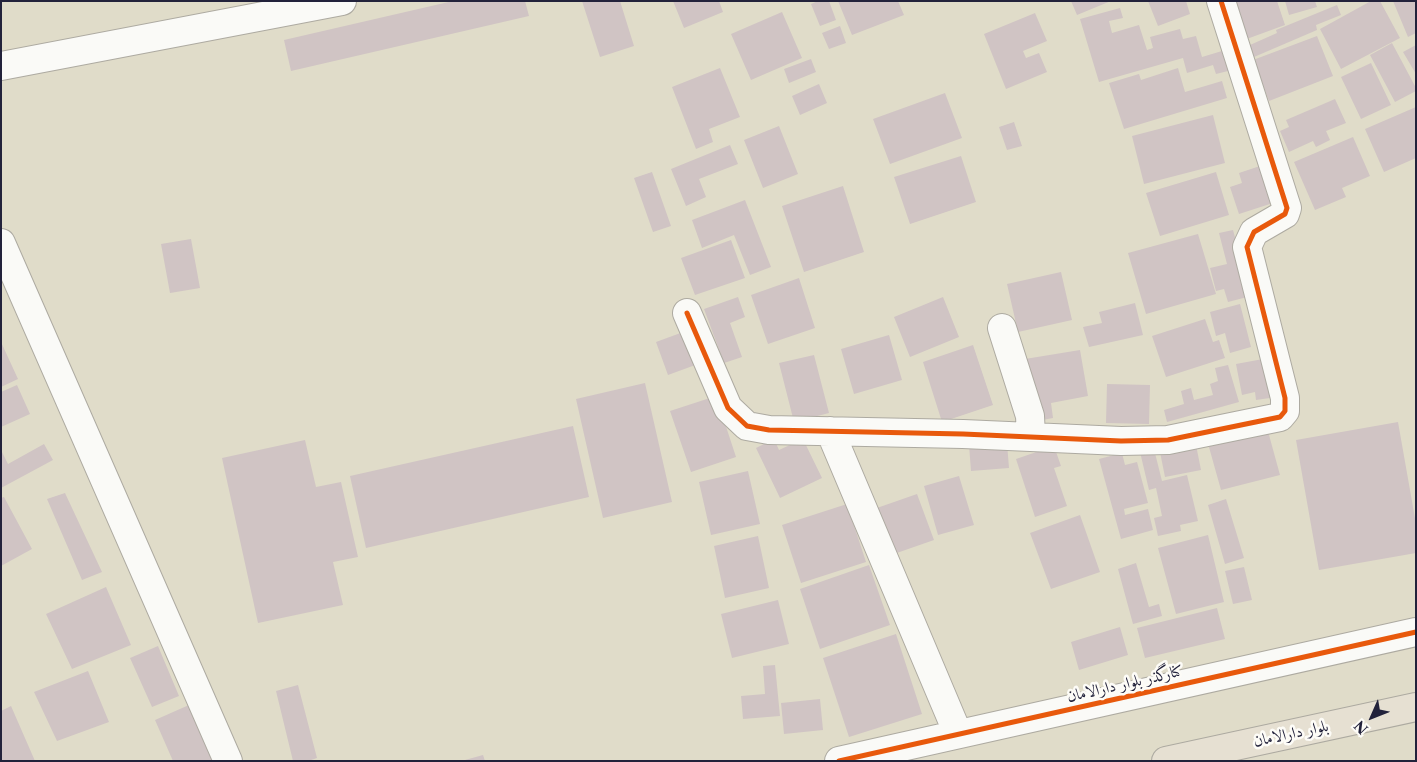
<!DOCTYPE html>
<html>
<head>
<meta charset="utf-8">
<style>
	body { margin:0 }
	#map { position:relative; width:1417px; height:762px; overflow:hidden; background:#e0dcc9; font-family:"Libre Caslon Text",serif }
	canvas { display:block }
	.frame { position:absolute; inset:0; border:2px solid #22223b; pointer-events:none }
	.north { position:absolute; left:1347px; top:692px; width:50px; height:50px; -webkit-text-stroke:4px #fdfcf7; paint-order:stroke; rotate:226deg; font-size:14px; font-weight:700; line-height:20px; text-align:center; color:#22223b }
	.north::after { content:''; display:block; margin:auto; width:18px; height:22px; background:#22223b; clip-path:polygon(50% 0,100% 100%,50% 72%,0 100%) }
</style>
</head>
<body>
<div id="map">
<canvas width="1417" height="762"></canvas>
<div class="frame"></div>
<div class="north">N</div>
</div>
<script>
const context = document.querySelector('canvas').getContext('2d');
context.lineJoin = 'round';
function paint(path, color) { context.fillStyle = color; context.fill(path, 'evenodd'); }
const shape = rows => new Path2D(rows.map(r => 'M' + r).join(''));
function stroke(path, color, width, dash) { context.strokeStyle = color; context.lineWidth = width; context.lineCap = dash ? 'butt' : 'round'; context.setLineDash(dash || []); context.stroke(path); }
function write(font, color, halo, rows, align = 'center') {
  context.font = font + ' "Libre Caslon Text",Amiri,serif'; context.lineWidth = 5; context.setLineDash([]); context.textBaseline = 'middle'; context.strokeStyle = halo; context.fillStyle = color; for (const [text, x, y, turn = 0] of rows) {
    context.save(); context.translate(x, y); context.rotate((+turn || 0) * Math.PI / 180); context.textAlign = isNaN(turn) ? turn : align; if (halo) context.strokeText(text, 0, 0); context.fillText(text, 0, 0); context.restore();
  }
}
const building = shape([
	[453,1,525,1,529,16,291,71,284,40],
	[582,1,620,1,634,46,600,57],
	[673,1,719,1,723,12,684,28],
	[818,1,829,1,836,20,820,26,811,4],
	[838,1,898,1,904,15,852,35],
	[1071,1,1111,1,1077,15],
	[1148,1,1186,1,1190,14,1158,26],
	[1230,1,1277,1,1285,25,1244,40],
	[1285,1,1315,1,1317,7,1289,15],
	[1371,1,1380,1,1400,38,1341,69,1320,29],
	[1393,1,1416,1,1416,33,1408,37],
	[1337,5,1341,15,1316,25,1317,30,1254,57,1250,45,1277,33,1276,30],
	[1120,8,1123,18,1109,21,1112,33,1139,25,1147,50,1153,48,1150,37,1180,29,1183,39,1196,36,1202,57,1222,51,1228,71,1216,74,1213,65,1187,73,1183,58,1099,82,1080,19],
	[782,12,802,58,751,80,731,34],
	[1035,13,1047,41,1023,51,1026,58,1039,53,1047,72,1006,89,984,34],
	[840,26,846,43,829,49,822,33],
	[1317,36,1333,76,1269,101,1253,60],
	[1392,43,1416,88,1416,91,1395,102,1370,55],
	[1416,45,1416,74,1403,52],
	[811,59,816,72,789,83,784,69],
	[1371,63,1391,105,1361,119,1341,77],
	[720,68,740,117,709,129,713,142,696,149,672,87],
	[1178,68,1185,92,1222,81,1227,98,1124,129,1109,83,1139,74,1141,80],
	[819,84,827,103,800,115,792,96],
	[945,93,962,138,890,164,873,119],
	[1335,99,1346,123,1326,131,1330,140,1316,147,1313,141,1289,152,1280,131,1289,127,1286,120],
	[1416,107,1416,158,1384,172,1365,129],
	[1213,115,1225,163,1144,184,1132,136],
	[1014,122,1022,146,1007,150,999,127],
	[779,126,798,174,763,188,744,140],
	[1353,137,1370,176,1342,188,1346,197,1315,210,1294,162],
	[730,145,738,164,699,179,706,197,686,206,671,169],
	[961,156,976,202,910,224,894,177],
	[1260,166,1273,203,1239,214,1230,187,1242,183,1239,173],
	[652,172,671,226,653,232,634,178],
	[1216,172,1229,215,1160,236,1146,193],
	[843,186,864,252,804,272,782,206],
	[745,200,771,267,750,275,734,235,702,248,692,220],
	[1233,230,1251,296,1228,302,1224,289,1216,291,1210,268,1227,264,1219,233],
	[1198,234,1216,294,1146,314,1128,253],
	[191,239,200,288,170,293,161,244],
	[731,240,745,278,695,295,681,258],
	[1061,272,1072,320,1018,332,1007,284],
	[799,278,815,328,768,344,751,295],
	[738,297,745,317,730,323,742,357,724,363,704,309],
	[943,297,959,337,910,357,894,317],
	[1135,303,1143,335,1089,347,1083,327,1102,323,1099,312],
	[1240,304,1251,347,1230,353,1225,333,1216,336,1210,312],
	[1205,319,1213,342,1219,340,1225,358,1166,377,1152,336],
	[686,331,698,364,668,375,656,342],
	[889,335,902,380,854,394,841,349],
	[1,342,18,379,1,387],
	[973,345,993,405,942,422,923,362],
	[1080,350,1088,396,1051,403,1053,418,1037,421,1025,359],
	[814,355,829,413,794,422,779,363],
	[1263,359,1270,398,1256,400,1255,392,1242,395,1236,364],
	[1228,365,1239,402,1167,422,1164,410,1184,404,1181,391,1191,388,1194,400,1213,395,1210,384,1218,381,1215,368],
	[645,383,672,502,603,518,576,399],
	[1107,384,1150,385,1149,424,1106,423],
	[17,385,30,414,1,427,1,392],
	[716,396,736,457,691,472,670,411],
	[1398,422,1416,524,1416,553,1319,570,1296,440],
	[1266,424,1280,475,1221,490,1207,440],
	[573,426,589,497,366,548,350,476],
	[774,439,779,450,803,439,822,478,780,498,756,448],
	[305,440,316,487,341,482,358,557,333,562,343,605,258,623,222,458],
	[1195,440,1201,470,1165,477,1159,447],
	[1007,443,1009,468,971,471,969,445],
	[44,444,53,460,1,488,1,450,8,464],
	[1054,446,1061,466,1054,468,1067,506,1035,517,1016,459],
	[1154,449,1162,481,1187,475,1198,521,1180,525,1181,531,1158,536,1154,518,1162,516,1156,488,1149,490,1140,452],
	[1122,453,1125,465,1137,462,1148,503,1124,509,1125,515,1148,509,1153,530,1121,539,1099,459],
	[748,471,760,524,711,535,699,482],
	[959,476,974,525,938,535,924,486],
	[65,493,102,572,82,580,47,499],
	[917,494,934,540,891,555,874,509],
	[4,497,32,549,1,566,1,498],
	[1226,499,1244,558,1225,564,1208,505],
	[847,504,866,562,801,583,782,525],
	[1080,515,1100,572,1051,589,1030,533],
	[1208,535,1224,602,1176,614,1158,548],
	[758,536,769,588,725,598,714,546],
	[1136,563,1149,607,1159,604,1162,616,1133,624,1118,569],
	[869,565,890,625,820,649,800,589],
	[1244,567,1252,600,1233,604,1225,571],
	[106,587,131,645,72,669,46,614],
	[778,600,789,644,732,658,721,614],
	[1217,608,1225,639,1145,658,1137,628],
	[1120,627,1128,655,1079,670,1071,642],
	[896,634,922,714,849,737,823,658],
	[158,646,179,696,152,707,130,658],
	[775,665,780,716,743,719,741,696,765,694,763,666],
	[88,671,109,722,57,741,34,692],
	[298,685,317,758,308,761,293,761,276,691],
	[820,699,823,730,784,734,781,703],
	[189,705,213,759,209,761,173,761,155,720],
	[11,706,35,761,1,761,1,711],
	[483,755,485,761,465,761,465,760]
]);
const minor = shape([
	[1,66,342,1],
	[1,243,228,761],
	[687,313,728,408,747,426,769,430,963,434,1121,441,1168,440,1280,417,1285,411,1285,398,1247,247,1254,232,1285,214,1287,208,1221,1],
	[1002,328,1030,416,1031,437],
	[830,431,958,734],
	[839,761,1416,632]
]);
const major = shape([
	[1166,761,1416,707]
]);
const cycleway = shape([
	[687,313,728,408,747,426,769,430,963,434,1121,441,1168,440,1280,417,1285,411,1285,398,1247,247,1254,232,1285,214,1287,208,1221,1],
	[839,761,1416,632]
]);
const streetNames = [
	["کنارگذر بلوار دارالامان",1125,684,-13],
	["بلوار دارالامان",1291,734,-12]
];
paint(building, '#d0c4c4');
stroke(minor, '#adaaa1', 30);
stroke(major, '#adaaa1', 30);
stroke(minor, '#fafaf7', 28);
stroke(major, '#e6e0d2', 28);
stroke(cycleway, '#e8590c', 5);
write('16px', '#22223b', '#fdfcf7', streetNames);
</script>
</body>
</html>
